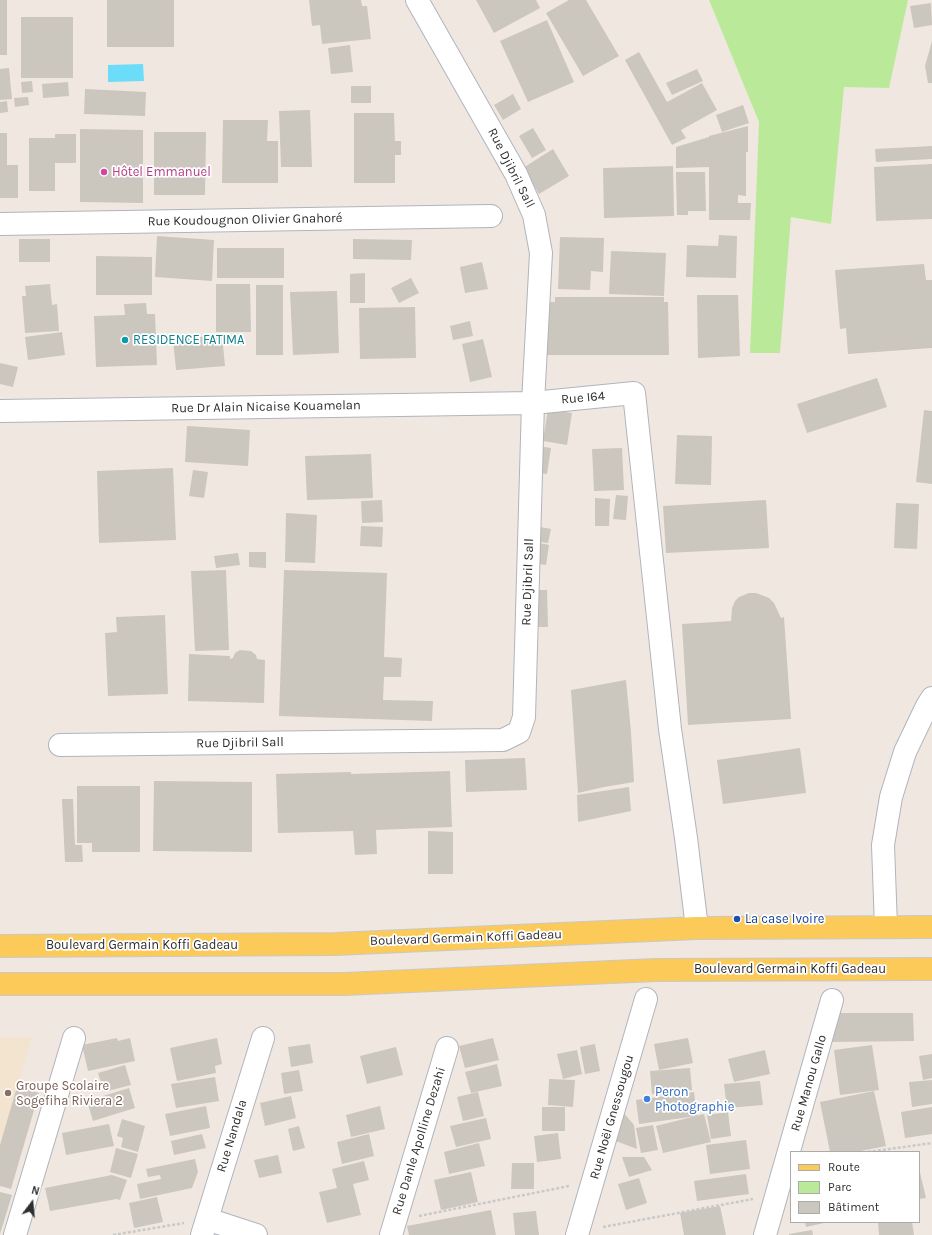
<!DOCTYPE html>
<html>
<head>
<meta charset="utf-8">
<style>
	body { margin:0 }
	#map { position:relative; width:932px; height:1235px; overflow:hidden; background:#f0e8e0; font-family:Karla,sans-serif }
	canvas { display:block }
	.legend { position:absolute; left:790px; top:1151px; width:130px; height:72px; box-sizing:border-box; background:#fff; border:1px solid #ababab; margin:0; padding:5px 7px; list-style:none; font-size:12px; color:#2e2e2e }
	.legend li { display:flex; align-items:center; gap:8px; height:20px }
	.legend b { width:20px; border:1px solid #ababab }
	.north { position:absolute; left:12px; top:1183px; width:40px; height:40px; -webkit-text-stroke:3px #fff; paint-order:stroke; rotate:16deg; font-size:11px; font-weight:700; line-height:16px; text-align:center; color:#2e2e2e }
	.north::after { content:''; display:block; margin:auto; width:14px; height:18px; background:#2e2e2e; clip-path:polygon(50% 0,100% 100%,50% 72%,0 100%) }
</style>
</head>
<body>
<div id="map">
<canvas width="932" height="1235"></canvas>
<ul class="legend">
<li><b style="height:5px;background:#fcca59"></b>Route</li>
<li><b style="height:11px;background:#baea99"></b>Parc</li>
<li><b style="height:11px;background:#cbc6be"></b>Bâtiment</li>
</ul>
<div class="north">N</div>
</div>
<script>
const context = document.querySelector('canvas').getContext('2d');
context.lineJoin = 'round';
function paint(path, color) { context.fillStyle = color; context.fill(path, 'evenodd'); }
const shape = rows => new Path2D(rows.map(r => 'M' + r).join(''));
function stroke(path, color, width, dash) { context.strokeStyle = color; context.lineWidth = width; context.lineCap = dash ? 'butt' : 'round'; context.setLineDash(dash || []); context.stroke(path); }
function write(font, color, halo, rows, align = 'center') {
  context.font = font + ' Karla,sans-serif'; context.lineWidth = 3.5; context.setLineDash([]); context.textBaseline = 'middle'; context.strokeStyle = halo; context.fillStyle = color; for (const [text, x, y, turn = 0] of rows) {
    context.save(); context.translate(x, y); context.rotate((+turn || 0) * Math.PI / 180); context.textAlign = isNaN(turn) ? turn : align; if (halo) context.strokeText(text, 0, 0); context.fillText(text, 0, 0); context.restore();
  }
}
const education = shape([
	[0,1037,32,1037,0,1149]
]);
const green = shape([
	[709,0,908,0,889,88,844,87,831,224,791,217,780,353,750,353,759,122]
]);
const water = shape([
	[143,64,144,81,108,82,108,65]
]);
const building = shape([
	[0,0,7,0,7,55,0,55],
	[107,0,174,0,174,47,107,47],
	[309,0,361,0,362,6,367,6,371,39,322,44,320,25,312,26],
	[476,0,536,0,540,8,494,33],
	[569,0,586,0,619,56,583,76,546,13],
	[931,3,932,25,914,28,910,6],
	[21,17,73,17,73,78,21,78],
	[547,20,574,82,528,102,500,41],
	[932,41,932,83,928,83,925,66],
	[350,45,353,72,331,74,328,48],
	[639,52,667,102,702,83,717,110,681,130,686,138,672,145,625,60],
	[9,68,12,99,0,100,0,69],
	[697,69,703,81,672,95,666,83],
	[32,81,33,92,22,93,21,82],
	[68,82,69,96,43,98,42,84],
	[351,86,371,86,371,103,351,103],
	[85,89,146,92,145,116,84,114],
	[513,94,521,109,503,120,494,105],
	[28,97,29,105,15,107,14,98],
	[7,101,8,112,0,113,0,102],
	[743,105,749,123,722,132,716,115],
	[310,110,312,167,281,167,279,111],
	[354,113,394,113,395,141,401,141,401,155,395,155,395,183,354,183],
	[223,120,268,120,267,141,278,141,278,183,222,183],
	[748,126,748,152,746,152,746,196,738,195,738,203,751,203,750,220,709,220,709,154,709,167,676,168,676,147,709,137,709,136],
	[533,128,546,150,532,158,519,136],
	[80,129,143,130,143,203,80,202],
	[154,132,206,132,205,195,154,195],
	[0,133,7,133,7,165,18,165,18,198,0,198],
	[55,134,76,134,76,163,55,163,55,191,29,191,29,138,55,138],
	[932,146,932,159,876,162,875,149],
	[553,149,569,176,539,194,523,168],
	[932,164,932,219,876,221,874,167],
	[673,166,674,216,604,218,603,168],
	[676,172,705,172,706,211,688,211,688,215,677,215],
	[719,235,737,236,736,278,686,277,687,245,718,246],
	[157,236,214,240,212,281,155,277],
	[560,237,604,238,603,272,591,271,590,290,558,289],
	[19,239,50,239,50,262,19,262],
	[353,239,412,240,411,260,353,259],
	[217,248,284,248,284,278,217,278],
	[611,251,666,253,664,296,609,294],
	[96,256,152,257,152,295,96,295],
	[482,262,488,289,465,293,460,267],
	[924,264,926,280,932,280,932,348,848,354,846,328,840,329,835,270],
	[365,273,365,303,350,303,350,274],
	[411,278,419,293,399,303,391,288],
	[50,284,52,305,57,304,59,331,25,333,22,296,26,296,25,286],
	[216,284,250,284,251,332,216,332],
	[256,285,283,285,283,355,256,355],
	[337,291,339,353,293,355,290,292],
	[697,295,738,295,740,356,698,358],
	[555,297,664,297,664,302,668,302,669,355,546,355,546,302,555,302],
	[146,303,147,314,155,314,157,365,96,367,94,316,125,315,124,304],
	[415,307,416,358,360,359,359,308],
	[470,321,473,336,453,340,450,326],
	[62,332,65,355,28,360,25,337],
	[222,335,225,366,176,370,173,339],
	[483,339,492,377,470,382,462,344],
	[0,363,18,367,13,387,0,384],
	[877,378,887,407,807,433,797,404],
	[548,409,572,413,567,445,543,441],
	[924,410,932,411,932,484,916,482],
	[187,426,250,430,248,466,185,462],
	[677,435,712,436,711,485,675,484],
	[537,446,551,448,547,474,532,472],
	[622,448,624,490,594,491,592,449],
	[371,454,373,498,307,500,305,456],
	[173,468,176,540,99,543,97,471],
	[193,470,208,472,204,498,189,496],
	[616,495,628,496,626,520,613,519],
	[595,498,610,499,609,526,595,526],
	[382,500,383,522,362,523,361,501],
	[766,500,769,548,666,553,663,506],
	[896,503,919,504,917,549,894,548],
	[286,513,317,515,315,563,285,562],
	[361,526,383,527,382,547,360,546],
	[535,526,551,529,548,543,533,541],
	[535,542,549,545,546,565,532,563],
	[249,552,266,552,266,568,249,567],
	[238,553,240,565,216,568,214,556],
	[226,570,229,650,195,651,191,571],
	[284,570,387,573,384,657,402,658,401,677,384,677,383,700,433,701,432,721,279,716],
	[533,590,547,590,548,627,534,627],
	[749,593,756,593,769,598,774,603,781,618,784,617,791,719,688,725,682,624,731,621,732,608,735,601,739,597],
	[165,615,168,694,108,696,105,633,117,632,116,617],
	[240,650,251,651,256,655,257,659,265,660,264,703,188,701,189,654,230,656,230,659,233,658,235,653],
	[626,680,631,732,634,782,604,787,578,793,571,690],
	[800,748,806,793,723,804,717,760],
	[525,758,527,790,466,792,465,760],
	[450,771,452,827,376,830,377,854,355,855,353,831,278,833,276,774,351,772,351,774],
	[154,781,252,782,252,852,153,851],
	[77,786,140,786,140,852,92,852,92,843,77,843],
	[629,787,631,811,578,822,577,795],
	[62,799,73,799,75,845,82,845,83,862,65,862],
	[428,831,453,832,453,874,428,874],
	[831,1013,913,1013,914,1041,832,1042],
	[117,1038,118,1041,130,1038,135,1061,88,1071,82,1045],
	[217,1038,222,1064,215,1066,216,1073,177,1081,170,1048],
	[493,1038,499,1060,465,1068,459,1046],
	[688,1038,693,1063,659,1070,654,1044],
	[310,1044,313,1063,291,1067,288,1047],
	[595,1044,600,1071,585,1074,580,1047],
	[872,1045,879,1090,840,1095,834,1050],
	[396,1047,403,1075,367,1084,360,1056],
	[577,1050,582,1074,563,1079,557,1054],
	[765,1050,770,1074,734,1082,728,1059],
	[932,1054,932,1078,923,1080,919,1056],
	[497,1064,502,1086,471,1093,465,1072],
	[125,1065,131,1085,104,1092,98,1073],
	[690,1068,692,1090,652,1094,650,1071],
	[299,1070,303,1091,284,1094,281,1073],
	[215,1077,219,1101,176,1108,171,1084],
	[549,1079,575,1080,573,1107,548,1105],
	[932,1080,932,1104,912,1107,909,1082],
	[760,1081,763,1105,727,1108,724,1084],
	[17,1087,39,1093,11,1189,0,1186,0,1145],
	[129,1088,135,1108,93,1121,87,1101],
	[874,1091,886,1146,856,1152,830,1152,820,1102],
	[478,1092,484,1116,463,1121,457,1097],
	[694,1092,697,1116,639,1124,636,1100],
	[291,1096,296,1118,265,1126,260,1103],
	[206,1106,210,1128,170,1136,165,1114],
	[380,1106,385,1129,351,1137,346,1115],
	[542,1107,565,1107,565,1131,542,1131],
	[932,1107,932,1134,905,1138,901,1112],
	[622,1111,634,1125,637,1149,613,1140],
	[728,1112,731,1136,711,1139,707,1115],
	[704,1114,711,1142,663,1153,656,1126],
	[486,1118,491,1139,456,1147,450,1126],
	[122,1119,145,1126,138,1152,121,1147,123,1138,117,1136],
	[109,1124,114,1146,66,1155,62,1133],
	[653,1125,658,1150,641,1153,636,1128],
	[299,1126,305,1148,293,1151,288,1129],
	[558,1133,561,1159,537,1162,534,1136],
	[202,1134,206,1148,174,1155,171,1141],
	[369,1134,374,1156,342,1164,337,1142],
	[746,1140,750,1169,710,1174,706,1145],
	[479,1143,485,1166,449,1174,444,1152],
	[116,1148,138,1154,131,1178,110,1172],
	[278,1155,282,1173,259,1178,254,1160],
	[622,1157,644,1157,652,1170,629,1177],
	[195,1159,198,1172,192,1188,140,1199,137,1184,161,1179,160,1175,148,1177,146,1169],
	[364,1161,369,1180,353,1184,361,1215,327,1223,319,1192,337,1188,332,1169],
	[512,1163,534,1163,534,1189,511,1189],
	[919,1168,926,1198,919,1199],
	[471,1172,478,1202,441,1210,434,1180],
	[746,1174,749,1194,697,1201,694,1181],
	[112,1175,127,1180,120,1200,117,1199,50,1211,45,1188],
	[639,1178,647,1203,626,1210,618,1184],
	[0,1192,12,1195,0,1234],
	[157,1197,163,1222,134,1228,129,1203],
	[720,1206,726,1235,684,1235,680,1213],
	[491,1210,496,1235,409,1235,407,1226],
	[536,1211,539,1235,515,1235,513,1213],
	[805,1222,824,1222,824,1223,806,1227],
	[878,1222,912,1222,914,1235,879,1235],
	[812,1230,813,1235,789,1235,789,1234]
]);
const path = shape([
	[868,1152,932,1143],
	[419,1216,569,1186],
	[603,1227,753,1199],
	[113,1235,184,1223]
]);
const minor = shape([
	[0,224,491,216],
	[0,411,533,403,634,393,670,729,686,838,697,928],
	[60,745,503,740,519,732,524,717,533,403,541,253,534,215,516,174,417,0],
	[886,927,883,845,891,797,905,752,927,706,932,698],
	[207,1219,256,1235],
	[15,1235,74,1038],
	[202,1235,263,1038],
	[391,1235,447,1048],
	[577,1235,646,999],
	[765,1235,832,1000]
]);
const major = shape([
	[0,946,335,944,697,928,932,927],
	[0,984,344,984,656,970,932,969]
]);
const markers = [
	[104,172,4,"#d1479c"],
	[125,340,4,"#0f9aa8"],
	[737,919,4,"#1a4fb4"],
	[8,1093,4,"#8d6e63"],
	[647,1099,4,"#3f7fe0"]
];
const streetNames = [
	["Rue Djibril Sall",511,168,63],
	["Rue Koudougnon Olivier Gnahoré",245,220,-1],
	["Rue I64",583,398,-5],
	["Rue Dr Alain Nicaise Kouamelan",266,407,-1],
	["Rue Djibril Sall",528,582,-88],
	["Rue Djibril Sall",240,743,-1],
	["Boulevard Germain Koffi Gadeau",466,938,-2],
	["Boulevard Germain Koffi Gadeau",142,945],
	["Boulevard Germain Koffi Gadeau",790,969],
	["Rue Manou Gallo",809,1083,-74],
	["Rue Noël Gnessougou",612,1117,-74],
	["Rue Nandala",232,1136,-73],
	["Rue Danle Apolline Dezahi",419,1141,-73]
];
const hotelNames = [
	["Hôtel Emmanuel",112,172]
];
const cultureNames = [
	["RESIDENCE FATIMA",133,340]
];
const transitNames = [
	["La case Ivoire",745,919]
];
const educationNames = [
	["Groupe Scolaire",16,1086],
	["Sogefiha Riviera 2",16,1101]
];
const shopNames = [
	["Peron",655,1092],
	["Photographie",655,1107]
];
paint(education, '#f2e4cf');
paint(green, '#baea99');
paint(water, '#6cddf8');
paint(building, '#cbc6be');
stroke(minor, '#b0b4be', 24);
stroke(major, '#c9c9c9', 24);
stroke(path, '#c9c9c9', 2.5, [3, 2]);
stroke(minor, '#fff', 22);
stroke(major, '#fcca59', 22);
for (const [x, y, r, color] of markers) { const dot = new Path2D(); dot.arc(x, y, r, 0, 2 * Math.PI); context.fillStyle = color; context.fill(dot); stroke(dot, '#fff', 1.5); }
write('13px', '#2e2e2e', '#fff', streetNames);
write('13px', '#b23c85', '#fff', hotelNames, 'left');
write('13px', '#0d838f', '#fff', cultureNames, 'left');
write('13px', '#164399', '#fff', transitNames, 'left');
write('13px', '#785e54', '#fff', educationNames, 'left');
write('13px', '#366cbe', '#fff', shopNames, 'left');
</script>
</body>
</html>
